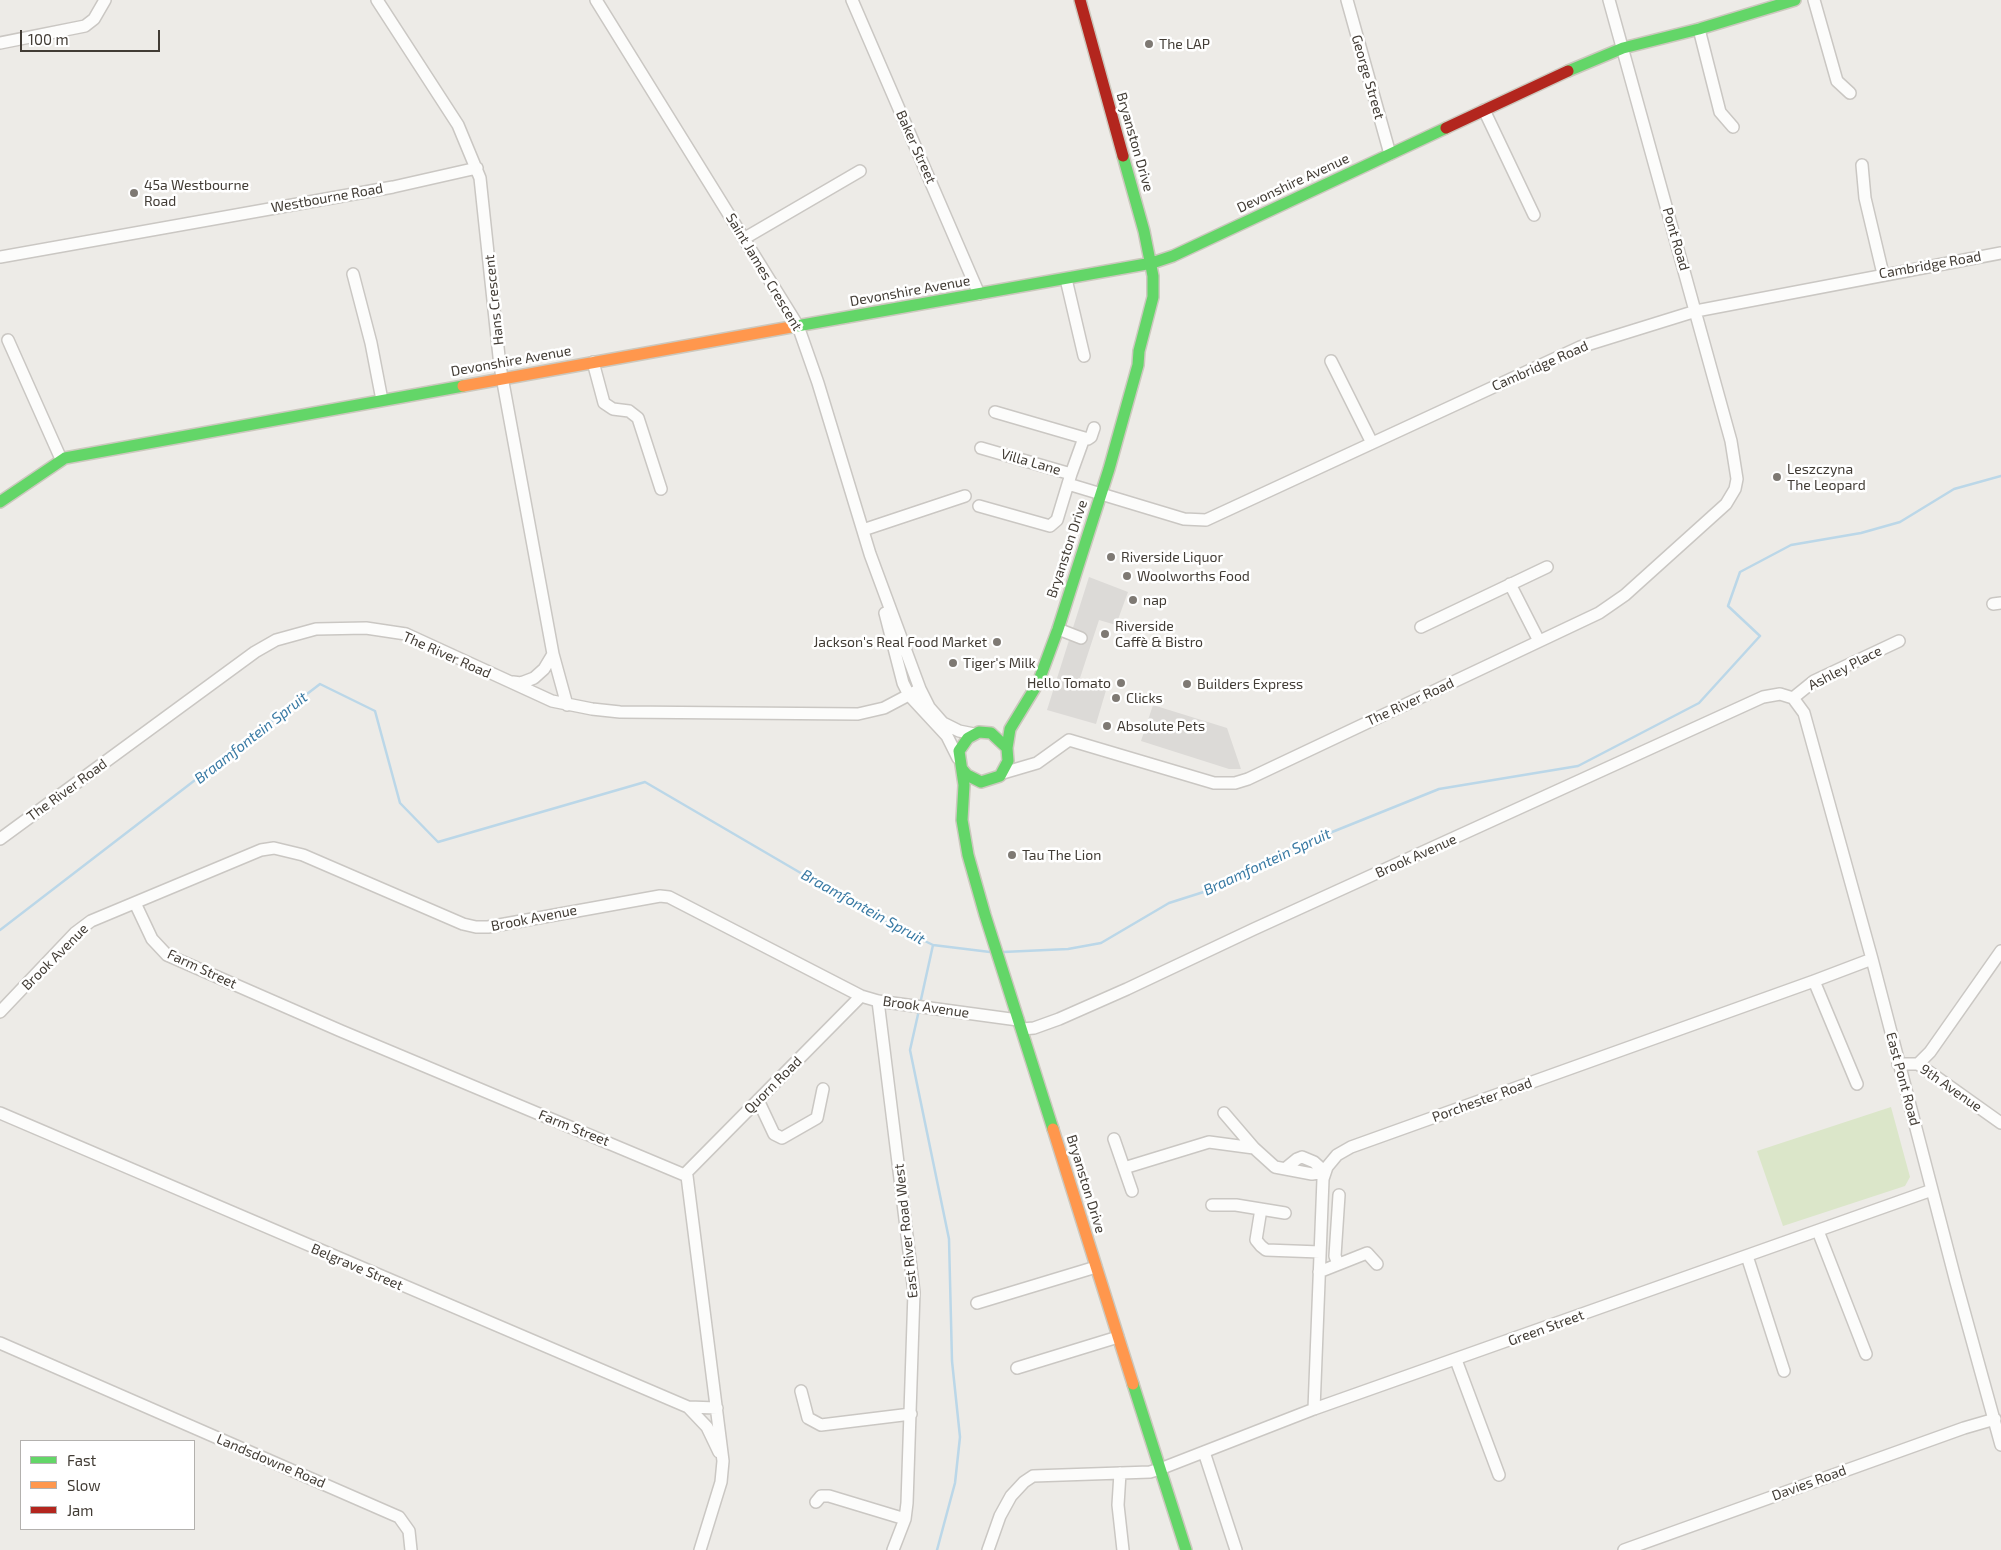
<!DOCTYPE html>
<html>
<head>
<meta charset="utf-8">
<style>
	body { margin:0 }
	#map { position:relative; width:2001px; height:1550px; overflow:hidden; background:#edebe7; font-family:"Exo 2",sans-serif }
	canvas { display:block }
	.legend { position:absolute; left:20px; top:1440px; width:175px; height:90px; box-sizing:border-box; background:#fff; border:1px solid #b3b1ae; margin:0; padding:6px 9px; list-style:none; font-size:15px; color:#423c35 }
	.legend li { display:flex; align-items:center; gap:10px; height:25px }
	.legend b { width:25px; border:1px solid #b3b1ae }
	.scale { position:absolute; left:20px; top:30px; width:140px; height:22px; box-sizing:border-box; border:2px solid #423c35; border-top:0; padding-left:6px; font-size:15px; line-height:18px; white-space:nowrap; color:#423c35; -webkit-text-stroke:4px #fff; paint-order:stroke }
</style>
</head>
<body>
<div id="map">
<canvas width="2001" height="1550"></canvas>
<ul class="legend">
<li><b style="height:6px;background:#63d668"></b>Fast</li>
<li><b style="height:6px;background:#ff974d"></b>Slow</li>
<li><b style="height:6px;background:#b3261e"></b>Jam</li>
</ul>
<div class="scale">100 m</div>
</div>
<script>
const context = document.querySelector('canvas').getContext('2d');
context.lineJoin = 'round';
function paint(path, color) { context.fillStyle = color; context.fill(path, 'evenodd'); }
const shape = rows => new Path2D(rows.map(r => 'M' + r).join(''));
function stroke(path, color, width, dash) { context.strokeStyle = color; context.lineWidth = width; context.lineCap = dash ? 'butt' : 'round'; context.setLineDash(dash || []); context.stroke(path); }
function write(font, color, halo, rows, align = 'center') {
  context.font = font + ' "Exo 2",sans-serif'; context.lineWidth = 5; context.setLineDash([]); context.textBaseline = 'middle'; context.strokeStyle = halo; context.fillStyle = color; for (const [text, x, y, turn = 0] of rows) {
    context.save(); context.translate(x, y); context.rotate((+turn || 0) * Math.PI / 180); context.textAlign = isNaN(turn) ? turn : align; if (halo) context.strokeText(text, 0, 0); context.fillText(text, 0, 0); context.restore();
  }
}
const green = shape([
	[1891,1107,1910,1177,1905,1186,1783,1226,1757,1151]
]);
const parking = shape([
	[1089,577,1128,592,1116,625,1099,620,1080,678,1107,687,1096,724,1047,710],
	[1153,705,1227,728,1241,769,1229,769,1141,741]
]);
const stream = shape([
	[0,930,320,684,375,711,400,803,438,842,645,782,876,917,933,945,990,952],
	[1003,952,1068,949,1101,943,1169,903,1213,889,1275,855,1439,789,1578,766,1699,703,1760,636,1728,606,1740,572,1791,545,1861,533,1900,522,1954,489,2001,476],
	[920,1004,933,945],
	[919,1010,910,1050,949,1239,952,1361,960,1437,955,1483,937,1550]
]);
const street = shape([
	[377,0,458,125,480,178,500,366,553,654,567,705],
	[596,0,798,326,818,383,870,554,920,689,929,707,943,723,959,731,974,734],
	[852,0,979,294],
	[1347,0,1390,154],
	[1814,0,1837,81,1850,93],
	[1699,29,1720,112,1733,127],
	[0,43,85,26,94,19,105,0],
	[1484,110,1534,215],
	[1862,165,1865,198,1883,274],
	[745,238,860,171],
	[0,257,393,187,477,168],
	[353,274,371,343,382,400],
	[1066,279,1084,356],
	[8,340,61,459],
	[1331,361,1372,443],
	[593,362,604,403,613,409,629,411,638,418,661,489],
	[995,412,1088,439,1091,437,1094,428],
	[1071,474,1084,438],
	[1068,484,1184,519,1206,520,1580,347,1696,311,2001,253],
	[979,506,1050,526,1057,520,1071,474,981,448],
	[863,530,965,496],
	[1510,584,1539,641],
	[1993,604,2001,603],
	[885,613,903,683,909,695,947,736,958,758],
	[1421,627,1547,567],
	[1058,629,1081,638],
	[513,682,521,683,534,678,544,669,553,654],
	[1793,698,1814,681,1899,641],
	[1003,773,1037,763,1069,740,1214,783,1235,783,1248,779,1599,613,1625,595,1726,504,1735,489,1737,479,1731,441,1609,0],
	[0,839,255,652,276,640,316,629,366,628,406,634,552,701,592,709,620,712,858,714,884,708,920,689],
	[135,903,152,939,167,955,341,1031,687,1176,723,1461,721,1482,700,1550],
	[1814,981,1857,1084],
	[878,1001,914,1292,907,1503,905,1519,893,1550],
	[0,1012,75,933,91,921,261,850,274,848,303,855,463,924,476,927,488,927,660,896,669,897,861,996,878,1001,1018,1020],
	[1022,1029,1034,1028,1059,1019,1127,989,1254,929,1763,697,1780,694,1793,698,1804,713,1872,959,1956,1282,2001,1445],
	[1898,1064,1918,1064,2001,1123],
	[1918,1064,1930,1052,2001,951],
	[758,1100,774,1134,782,1138,817,1118,823,1089],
	[0,1113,688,1407,717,1408],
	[1224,1113,1254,1148],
	[1114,1139,1132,1191],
	[1124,1168,1209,1142,1254,1148,1275,1167,1312,1174,1325,1172],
	[1286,1168,1297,1159,1302,1157,1314,1162,1325,1172],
	[685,1174,861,996],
	[1212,1205,1236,1205,1285,1213],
	[1261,1209,1256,1240,1261,1246,1266,1250,1320,1252],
	[1818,1231,1866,1354],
	[1747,1256,1784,1371],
	[1338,1264,1335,1256,1339,1195],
	[1319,1272,1367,1253,1377,1264],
	[977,1303,1096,1267],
	[0,1343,392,1514,399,1517,409,1531,411,1550],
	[1456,1360,1499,1475],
	[1017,1368,1118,1337],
	[801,1391,808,1418,821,1425,911,1414],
	[688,1407,707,1427,719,1452],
	[1314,1409,1323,1179,1327,1167,1337,1155,1351,1147,1814,981,1872,959],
	[1204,1452,1236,1550],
	[1120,1473,1118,1505,1123,1550],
	[816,1502,821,1496,829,1496,905,1519],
	[988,1550,1000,1516,1011,1496,1024,1482,1033,1476,1150,1472,1160,1469,1314,1409,1932,1190],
	[1624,1550,1964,1428,1995,1419]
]);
const fast = shape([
	[1568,71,1623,48,1699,29,1795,0],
	[791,327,1152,263,1173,256,1446,128],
	[0,502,65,458,463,386],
	[1007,748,1010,729,1038,683,1058,629,1109,469,1138,365,1139,351,1153,297,1153,276,1144,231,1123,156],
	[962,769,967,775,981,782,1000,776,1008,761,1007,748,991,733,979,732,968,738,959,751,964,785,962,820,968,855,985,915,1053,1129],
	[1133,1384,1186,1550]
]);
const slow = shape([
	[463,386,791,327],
	[1053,1129,1133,1384]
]);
const jam = shape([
	[1080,0,1123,156],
	[1446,128,1568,71]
]);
const markers = [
	[1149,44,5,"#7e7973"],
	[134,193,5,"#7e7973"],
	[1777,477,5,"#7e7973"],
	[1111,557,5,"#7e7973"],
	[1127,576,5,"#7e7973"],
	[1133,600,5,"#7e7973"],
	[1105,634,5,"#7e7973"],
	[997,642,5,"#7e7973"],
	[953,663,5,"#7e7973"],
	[1121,683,5,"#7e7973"],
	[1187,684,5,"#7e7973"],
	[1116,698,5,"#7e7973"],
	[1107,726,5,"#7e7973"],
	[1012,855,5,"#7e7973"]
];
const poiNames = [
	["The LAP",1159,44],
	["45a Westbourne",144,185],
	["Road",144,201],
	["Leszczyna",1787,469],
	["The Leopard",1787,485],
	["Riverside Liquor",1121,557],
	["Woolworths Food",1137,576],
	["nap",1143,600],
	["Riverside",1115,626],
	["Caffè & Bistro",1115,642],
	["Jackson's Real Food Market",987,642,"right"],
	["Tiger's Milk",963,663],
	["Hello Tomato",1111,683,"right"],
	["Builders Express",1197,684],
	["Clicks",1126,698],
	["Absolute Pets",1117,726],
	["Tau The Lion",1022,855]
];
const streetNames = [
	["George Street",1368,77,74],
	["Bryanston Drive",1135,142,74],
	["Baker Street",916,147,66],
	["Devonshire Avenue",1293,183,-25],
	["Westbourne Road",327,198,-10],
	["Pont Road",1676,239,74],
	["Cambridge Road",1930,265,-10],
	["Saint James Crescent",764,272,59],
	["Devonshire Avenue",910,291,-10],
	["Hans Crescent",494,300,-96],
	["Devonshire Avenue",511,361,-10],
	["Cambridge Road",1540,366,-24],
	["Villa Lane",1031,462,16],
	["Bryanston Drive",1067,549,-72],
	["The River Road",447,655,24],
	["Ashley Place",1845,668,-27],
	["The River Road",1410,702,-25],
	["The River Road",67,790,-36],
	["Brook Avenue",1416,856,-24],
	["Brook Avenue",534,918,-11],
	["Brook Avenue",55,957,-45],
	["Farm Street",202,969,25],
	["Brook Avenue",926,1007,8],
	["East Pont Road",1903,1079,75],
	["Quorn Road",773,1085,-45],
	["9th Avenue",1951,1088,35],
	["Porchester Road",1482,1100,-20],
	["Farm Street",574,1128,22],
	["Bryanston Drive",1086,1184,73],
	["East River Road West",906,1231,-96],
	["Belgrave Street",357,1267,23],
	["Green Street",1546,1328,-20],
	["Landsdowne Road",271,1461,23],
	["Davies Road",1809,1483,-20]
];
const waterNames = [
	["Braamfontein Spruit",251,738,-38],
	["Braamfontein Spruit",1267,862,-25],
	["Braamfontein Spruit",863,907,29]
];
paint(green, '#dbe6c9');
paint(parking, '#dcdad7');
stroke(stream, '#bbd7e8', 2.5);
stroke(street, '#cac7c3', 14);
stroke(fast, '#ccc8be', 14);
stroke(slow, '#ccc8be', 14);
stroke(jam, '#ccc8be', 14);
stroke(street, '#fcfcfb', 11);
stroke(fast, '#63d668', 11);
stroke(slow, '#ff974d', 11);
stroke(jam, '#b3261e', 11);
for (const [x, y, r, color] of markers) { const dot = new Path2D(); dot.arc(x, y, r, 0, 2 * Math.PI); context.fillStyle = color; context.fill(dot); stroke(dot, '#fff', 2); }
write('14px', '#423c35', '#fff', poiNames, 'left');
write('14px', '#423c35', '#fff', streetNames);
write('italic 15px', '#3879a3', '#fff', waterNames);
</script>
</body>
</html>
